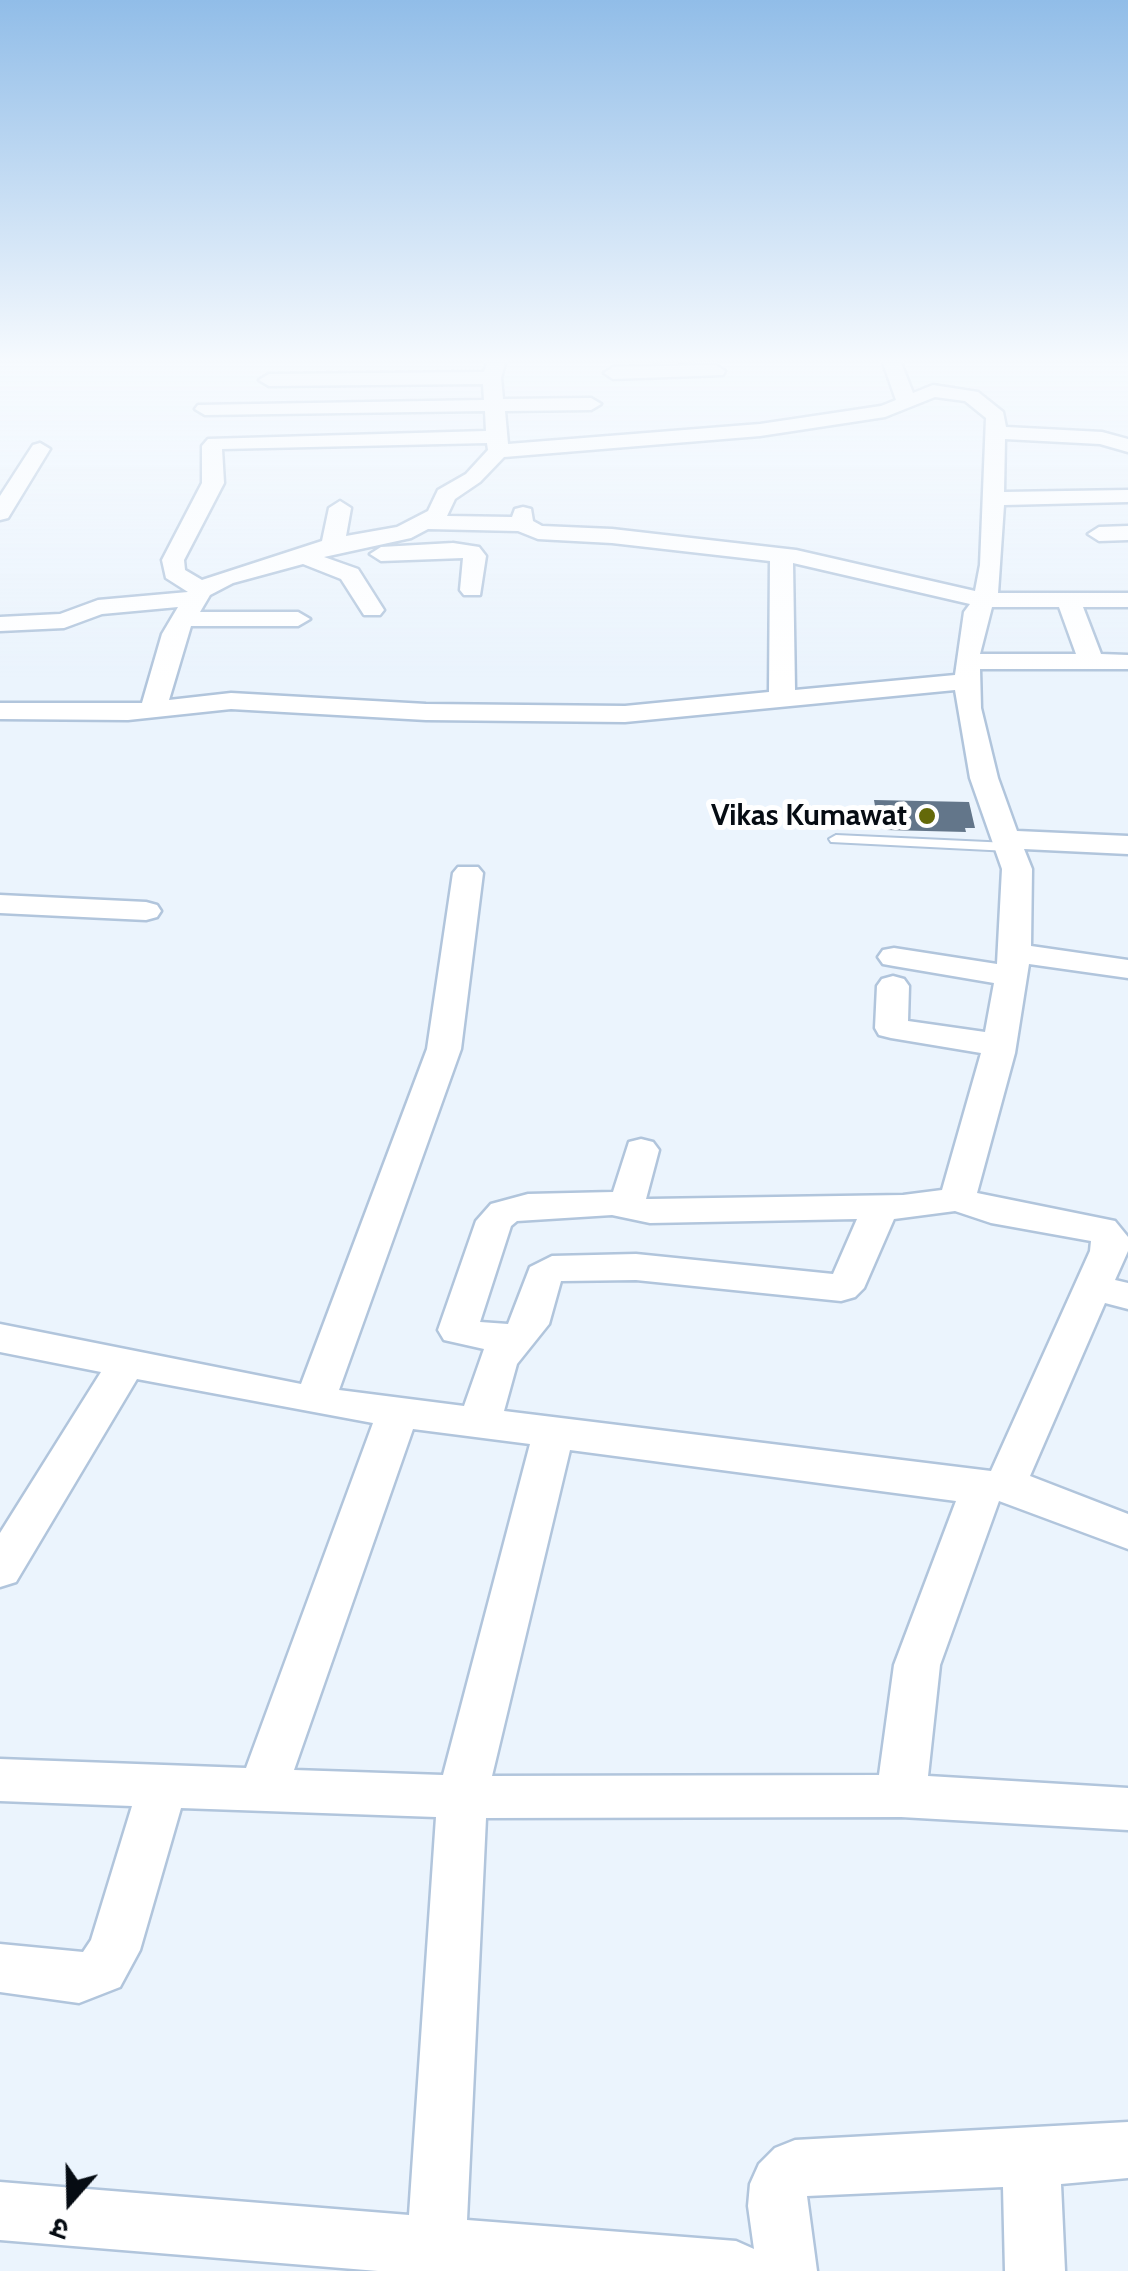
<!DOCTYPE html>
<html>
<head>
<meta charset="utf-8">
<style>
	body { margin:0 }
	#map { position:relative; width:1128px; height:2271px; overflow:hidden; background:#ebf4fd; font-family:Cabin,"Noto Sans Devanagari",sans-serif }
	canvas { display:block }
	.north { position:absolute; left:20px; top:2151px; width:100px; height:100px; -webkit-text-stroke:8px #fff; paint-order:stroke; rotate:200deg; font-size:28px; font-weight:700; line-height:40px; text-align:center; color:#060c13 }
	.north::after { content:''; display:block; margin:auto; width:35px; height:45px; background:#060c13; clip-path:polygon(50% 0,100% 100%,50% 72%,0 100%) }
</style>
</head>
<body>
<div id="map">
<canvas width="1128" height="2271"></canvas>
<div class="north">उ</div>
</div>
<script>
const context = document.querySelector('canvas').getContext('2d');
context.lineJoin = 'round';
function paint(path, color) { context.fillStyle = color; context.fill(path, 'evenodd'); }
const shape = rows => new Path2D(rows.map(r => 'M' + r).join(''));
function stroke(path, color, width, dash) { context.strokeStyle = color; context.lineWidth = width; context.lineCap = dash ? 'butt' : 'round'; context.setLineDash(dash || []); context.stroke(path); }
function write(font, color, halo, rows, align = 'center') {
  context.font = font + ' Cabin,sans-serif'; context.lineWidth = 10; context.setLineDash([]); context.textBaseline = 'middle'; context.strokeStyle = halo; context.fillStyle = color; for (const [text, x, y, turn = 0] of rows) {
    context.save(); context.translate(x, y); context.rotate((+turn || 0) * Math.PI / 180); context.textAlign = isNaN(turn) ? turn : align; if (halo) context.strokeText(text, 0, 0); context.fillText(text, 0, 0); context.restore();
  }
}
const building = shape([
	[874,800,969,802,975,828,965,828,966,832,886,830,885,824,878,824]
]);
const lane = shape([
	[836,835,1009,843,1016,847,1009,851,831,842,829,839,836,835]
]);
const street = shape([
	[487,363,505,363,501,378,503,399,591,398,601,404,591,410,505,411,508,444,760,424,881,406,896,400,883,363,901,363,913,393,933,385,978,392,1003,412,1006,427,1102,432,1128,439,1128,452,1100,444,1005,439,1004,492,1128,490,1128,502,1004,505,998,593,1128,593,1128,607,1083,607,1101,654,1128,655,1128,669,980,669,981,708,998,778,1017,831,1128,836,1128,854,1024,849,1032,869,1031,946,1128,960,1128,978,1029,964,1015,1053,977,1193,1115,1221,1128,1237,1128,1251,1115,1280,1128,1283,1128,1309,1105,1303,1030,1476,1128,1514,1128,1549,999,1501,940,1665,928,1776,1128,1788,1128,1830,901,1817,486,1818,467,2220,736,2241,754,2249,748,2206,750,2184,759,2164,775,2148,795,2140,1128,2122,1128,2178,1061,2184,1065,2271,1005,2271,1003,2187,807,2196,817,2271,378,2271,0,2240,0,2182,409,2215,436,1817,181,1808,140,1950,120,1987,79,2003,0,1992,0,1944,83,1952,91,1940,132,1806,0,1801,0,1759,246,1768,373,1423,137,1379,16,1582,0,1587,0,1533,101,1372,0,1352,0,1324,301,1384,427,1049,453,873,458,867,478,867,483,873,461,1049,339,1390,464,1406,484,1349,444,1340,438,1330,476,1221,491,1204,528,1194,613,1192,629,1142,641,1139,653,1142,659,1150,646,1199,650,1199,903,1195,942,1190,981,1053,891,1038,879,1035,875,1028,877,986,882,979,893,976,904,979,909,986,908,1021,985,1032,994,983,894,966,883,964,878,957,883,950,894,948,997,964,1002,869,970,778,955,690,625,722,426,720,231,709,128,720,0,719,0,703,142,703,162,634,178,607,102,614,64,628,0,631,0,617,60,614,98,600,188,592,166,578,162,560,202,483,202,446,208,439,486,431,485,411,205,415,195,409,198,405,484,400,483,384,269,386,259,380,269,374,484,372,487,363],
	[935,397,965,401,986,418,980,565,975,591,796,550,612,529,542,526,533,521,531,509,523,507,515,509,512,517,447,516,455,499,480,482,504,457,760,436,885,417,935,397],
	[487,443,488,450,466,474,438,490,428,511,397,527,346,536,351,508,340,501,329,508,322,541,202,580,185,570,184,560,224,483,222,449,487,443],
	[428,529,518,531,538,539,612,543,770,561,769,692,625,706,426,704,231,693,169,700,191,626,298,626,310,619,298,612,200,612,210,595,233,583,303,564,341,579,364,615,380,615,384,610,358,569,324,557,411,538,428,529],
	[793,563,970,604,964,612,955,675,795,690,793,563],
	[992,607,1059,607,1076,654,980,654,992,607],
	[955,1211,991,1223,1091,1241,1090,1251,991,1471,504,1411,517,1364,549,1324,561,1281,636,1280,841,1301,855,1297,864,1288,894,1219,955,1211],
	[612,1215,650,1223,857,1219,833,1274,636,1254,552,1256,530,1267,508,1324,480,1322,511,1226,517,1221,612,1215],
	[413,1429,530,1444,443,1775,294,1770,413,1429],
	[570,1450,956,1501,894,1665,879,1775,492,1776,570,1450],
	[716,365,725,371,723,375,613,379,604,373,613,367,716,365],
	[40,443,50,449,8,518,0,520,0,496,33,445,40,443],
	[1128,526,1128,540,1099,541,1088,534,1099,527,1128,526],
	[453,543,479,547,486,556,480,595,464,595,460,590,463,558,381,561,370,554,381,547,453,543],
	[0,895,146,902,157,905,161,911,157,917,146,920,0,913,0,895]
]);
const markers = [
	[927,816,10,"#646909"]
];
const poiNames = [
	["Vikas Kumawat",907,816]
];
paint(building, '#63768a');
stroke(lane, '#b1c5dc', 4);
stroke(street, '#b1c5dc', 5);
paint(lane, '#fff');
paint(street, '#fff');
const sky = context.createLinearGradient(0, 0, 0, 681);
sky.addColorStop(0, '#91bde8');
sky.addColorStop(0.53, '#f6fafe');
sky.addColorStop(1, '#f6fafe00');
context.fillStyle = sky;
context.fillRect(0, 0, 1128, 681);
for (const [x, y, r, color] of markers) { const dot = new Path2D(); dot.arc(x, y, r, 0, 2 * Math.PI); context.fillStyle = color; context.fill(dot); stroke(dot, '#fff', 4); }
write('bold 30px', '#060c13', '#fff', poiNames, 'right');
</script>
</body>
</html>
